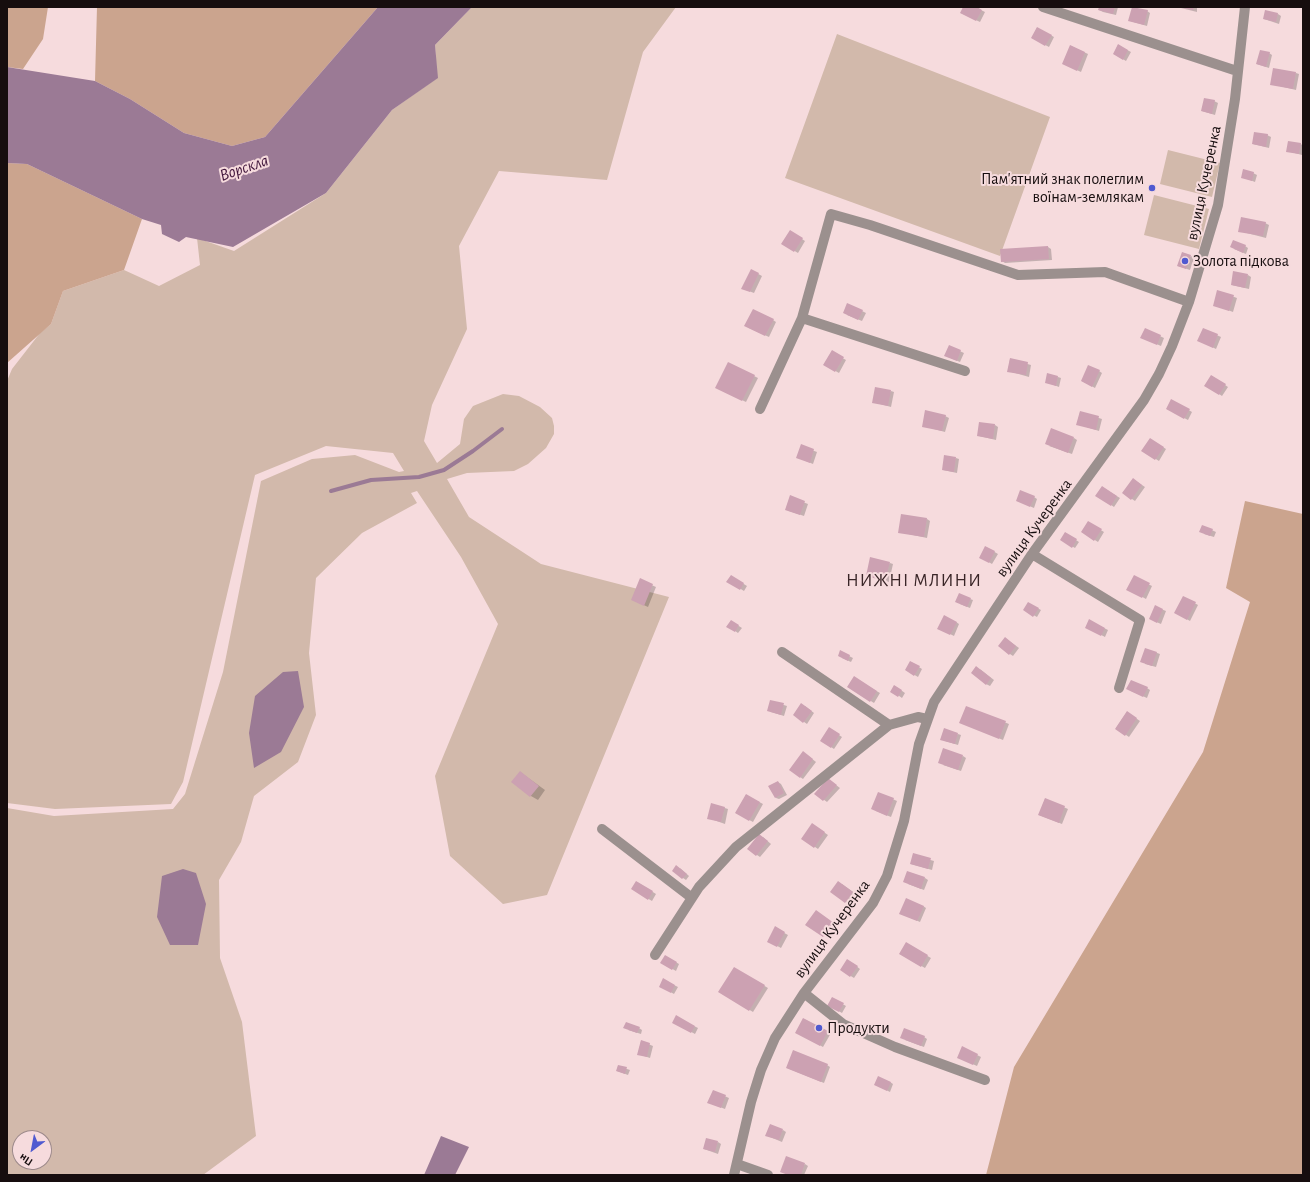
<!DOCTYPE html>
<html>
<head>
<meta charset="utf-8">
<style>
	body { margin:0 }
	#map { position:relative; width:1310px; height:1182px; overflow:hidden; background:#f6dbdd; font-family:"Alegreya Sans",sans-serif }
	canvas { display:block }
	.frame { position:absolute; inset:0; border:8px solid #160d0e; pointer-events:none }
	.north { position:absolute; left:12px; top:1130px; width:40px; height:40px; box-sizing:border-box; background:#f6dbdd; border:1px solid #9c898a; border-radius:50%; rotate:212deg; font-size:11px; font-weight:700; line-height:16px; text-align:center; color:#160d0e }
	.north::after { content:''; display:block; margin:auto; width:14px; height:18px; background:#505ad0; clip-path:polygon(50% 0,100% 100%,50% 72%,0 100%) }
</style>
</head>
<body>
<div id="map">
<canvas width="1310" height="1182"></canvas>
<div class="frame"></div>
<div class="north">Пн</div>
</div>
<script>
const context = document.querySelector('canvas').getContext('2d');
context.lineJoin = 'round';
function paint(path, color) { context.fillStyle = color; context.fill(path, 'evenodd'); }
const shape = rows => new Path2D(rows.map(r => 'M' + r).join(''));
function stroke(path, color, width, dash) { context.strokeStyle = color; context.lineWidth = width; context.lineCap = dash ? 'butt' : 'round'; context.setLineDash(dash || []); context.stroke(path); }
function write(font, color, halo, rows, align = 'center') {
  context.font = font + ' "Alegreya Sans",sans-serif'; context.lineWidth = 4; context.setLineDash([]); context.textBaseline = 'middle'; context.strokeStyle = halo; context.fillStyle = color; for (const [text, x, y, turn = 0] of rows) {
    context.save(); context.translate(x, y); context.rotate((+turn || 0) * Math.PI / 180); context.textAlign = isNaN(turn) ? turn : align; if (halo) context.strokeText(text, 0, 0); context.fillText(text, 0, 0); context.restore();
  }
}
const green = shape([
	[472,7,676,7,643,52,607,180,499,171,459,246,467,329,432,405,424,441,437,463,460,444,464,419,473,406,503,394,519,396,540,407,552,418,554,426,554,434,546,448,528,464,514,471,467,473,447,479,469,517,541,564,669,597,547,895,503,904,450,856,435,776,498,624,461,557,417,491,411,493,417,503,362,533,316,578,309,653,316,715,298,762,254,796,241,842,219,880,220,958,242,1022,256,1136,203,1175,7,1175,7,808,54,816,173,809,185,794,223,672,261,481,312,459,355,455,399,472,404,471,393,453,326,446,255,475,183,782,171,804,55,809,7,803,7,381,12,369,40,333,51,324,63,291,124,270,159,286,200,265,197,238,234,251,326,193,392,110,437,78,435,45],
	[20,1138,44,1138,44,1162,20,1162],
	[837,34,1050,117,1000,256,785,178],
	[1168,150,1220,163,1212,197,1160,184],
	[1154,195,1209,209,1199,249,1144,235]
]);
const forest = shape([
	[7,7,48,7,43,39,23,69,7,67],
	[97,7,378,7,265,137,232,146,184,133,130,99,95,81],
	[7,163,27,164,142,219,124,270,63,291,51,324,7,363],
	[1245,501,1303,514,1303,1175,986,1175,1014,1067,1203,752,1250,602,1226,588]
]);
const water = shape([
	[378,7,472,7,435,45,438,78,392,110,326,193,233,247,186,237,179,242,162,234,161,225,142,219,27,164,7,163,7,67,95,81,130,99,184,133,232,146,265,137],
	[298,671,304,707,281,752,254,768,249,733,255,696,283,672],
	[183,869,196,873,206,904,198,945,170,945,157,917,162,876],
	[441,1136,469,1147,455,1175,424,1175]
]);
const shadow = shape([
	[964,7,975,7,985,12,980,22,961,13],
	[1100,7,1118,7,1116,15,1103,12,1099,10],
	[1197,7,1197,12,1181,8,1181,7],
	[1147,11,1150,13,1147,26,1130,21],
	[1278,14,1281,16,1279,24,1264,19],
	[1037,28,1054,37,1049,47,1032,38],
	[1118,45,1131,52,1126,61,1114,54],
	[1071,46,1088,54,1081,72,1066,65],
	[1269,53,1272,55,1269,68,1257,64],
	[1296,73,1299,74,1296,90,1271,84],
	[1214,101,1218,103,1215,115,1202,111],
	[1267,135,1271,137,1269,148,1253,144],
	[1300,144,1303,145,1302,155,1287,151],
	[1253,173,1257,175,1255,182,1242,177],
	[1265,223,1269,225,1266,238,1239,231],
	[790,231,805,241,798,253,783,244],
	[1245,246,1248,248,1246,254,1234,249],
	[1048,247,1051,249,1052,260,1005,263,1002,261],
	[1191,256,1194,258,1190,270,1178,266],
	[751,270,762,276,754,293,746,290],
	[1248,275,1251,277,1249,289,1232,285],
	[1218,291,1237,298,1233,312,1214,305],
	[862,311,866,313,862,321,847,315],
	[773,320,776,322,769,337,749,328],
	[1145,329,1164,338,1161,346,1145,339],
	[1203,329,1221,337,1216,349,1202,342],
	[949,346,964,353,960,362,948,357],
	[832,352,846,360,839,373,825,365],
	[1010,359,1031,365,1029,377,1008,371],
	[728,363,758,378,746,402,719,389],
	[1099,371,1102,373,1095,388,1082,381],
	[1212,376,1228,387,1222,396,1206,385],
	[1058,377,1061,378,1059,387,1046,382],
	[891,391,894,392,891,407,873,402],
	[1172,400,1192,412,1188,420,1167,409],
	[1080,412,1102,419,1099,431,1077,424],
	[945,416,949,418,945,432,923,426],
	[995,425,998,427,996,440,979,436],
	[1074,438,1077,440,1072,454,1049,446],
	[1150,439,1166,449,1159,461,1143,451],
	[801,446,817,452,813,464,801,459],
	[956,458,959,459,957,473,943,470],
	[1136,481,1145,487,1135,501,1123,493],
	[1102,487,1120,498,1114,507,1097,495],
	[790,497,808,504,804,516,789,511],
	[1034,497,1037,499,1034,508,1020,502],
	[927,519,930,521,927,538,899,532],
	[1088,522,1104,532,1098,542,1082,532],
	[1203,526,1216,532,1214,537,1204,534],
	[1065,533,1079,542,1075,548,1061,540],
	[986,547,998,554,992,564,980,557],
	[890,563,893,564,889,582,867,576],
	[731,576,747,586,744,591,728,581],
	[1134,577,1152,586,1146,599,1128,589],
	[640,580,656,587,648,607,635,601],
	[1184,597,1198,605,1190,621,1176,613],
	[970,599,973,600,970,608,960,604],
	[1028,603,1041,610,1037,617,1024,610],
	[1156,607,1166,611,1161,624,1154,621],
	[731,621,742,628,738,633,728,626],
	[1090,621,1108,630,1105,637,1086,627],
	[956,622,959,624,954,636,942,630],
	[1008,640,1019,648,1013,656,1010,654],
	[1146,649,1160,654,1156,667,1145,664],
	[841,652,853,658,851,662,842,658],
	[911,662,922,669,918,677,906,670],
	[980,669,994,680,990,686,986,684],
	[854,678,880,693,874,703,849,687],
	[895,686,905,693,902,698,892,691],
	[1147,688,1150,690,1147,698,1131,691],
	[771,701,787,706,784,716,771,712],
	[805,706,814,713,807,724,794,715],
	[967,707,1009,724,1003,740,964,724],
	[1127,712,1140,721,1129,737,1116,728],
	[830,729,842,737,834,749,822,741],
	[958,734,961,735,958,745,945,741],
	[806,754,816,762,803,779,800,777],
	[963,756,966,758,961,771,943,765],
	[520,772,545,790,538,800,531,796],
	[828,779,840,788,827,802,816,794],
	[778,782,781,784,787,795,779,799,776,798],
	[879,793,897,801,891,817,876,811],
	[746,795,763,804,753,822,736,813],
	[1045,799,1068,809,1062,824,1039,815],
	[712,804,728,809,725,824,708,818],
	[815,826,828,835,818,849,802,838],
	[763,837,771,844,760,857,748,849],
	[913,855,934,861,932,870,911,864],
	[680,868,689,876,686,880,683,878],
	[925,878,928,880,924,890,908,884],
	[637,882,656,894,652,901,632,889],
	[842,884,856,894,849,904,831,892],
	[923,906,926,908,920,922,904,915],
	[819,913,836,925,827,938,807,924],
	[775,928,788,935,781,948,768,941],
	[906,944,931,958,925,968,900,954],
	[665,956,679,964,676,971,662,963],
	[851,962,860,969,854,978,841,970],
	[734,968,768,988,753,1012,720,992],
	[664,980,678,987,674,994,660,986],
	[832,998,846,1006,842,1013,828,1005],
	[676,1017,698,1028,695,1034,673,1022],
	[804,1019,831,1033,823,1047,796,1032],
	[639,1028,642,1030,641,1034,628,1030],
	[924,1037,927,1039,924,1047,905,1040],
	[641,1041,653,1046,650,1058,638,1054],
	[963,1048,981,1057,977,1066,961,1059],
	[827,1065,830,1067,824,1083,787,1068],
	[618,1066,630,1070,628,1075,617,1071],
	[890,1082,893,1084,890,1092,878,1086],
	[713,1091,729,1098,725,1109,712,1104],
	[783,1130,786,1132,782,1142,770,1137],
	[718,1142,721,1144,718,1154,704,1149],
	[805,1164,808,1166,804,1175,788,1175]
]);
const stream = shape([
	[331,491,371,480,419,477,444,470,473,451,502,429]
]);
const building = shape([
	[963,7,977,7,982,10,976,21,960,13],
	[1099,7,1115,7,1113,14,1098,10],
	[1132,7,1148,10,1144,25,1128,21],
	[1178,7,1194,7,1193,10],
	[1265,10,1278,13,1276,22,1263,19],
	[1037,27,1052,35,1045,46,1031,38],
	[1118,44,1128,50,1123,60,1113,54],
	[1070,45,1085,52,1077,71,1062,64],
	[1260,50,1270,52,1266,67,1256,64],
	[1273,68,1296,72,1293,89,1270,85],
	[1204,98,1215,100,1212,114,1201,111],
	[1254,132,1268,134,1266,147,1252,144],
	[1288,141,1301,143,1299,154,1286,152],
	[1243,169,1254,172,1252,181,1241,178],
	[1241,217,1266,222,1263,236,1238,232],
	[790,230,803,238,794,252,781,244],
	[1233,240,1246,245,1243,253,1230,247],
	[1048,246,1049,259,1001,262,1000,249],
	[1182,252,1191,255,1186,269,1177,266],
	[751,269,759,273,750,292,741,289],
	[1233,271,1248,274,1245,288,1231,285],
	[1217,290,1234,295,1229,311,1213,306],
	[847,303,863,310,858,320,843,313],
	[753,309,774,319,765,336,744,326],
	[1145,328,1161,335,1157,345,1140,338],
	[1203,328,1218,334,1213,348,1197,341],
	[949,345,961,350,957,361,944,356],
	[832,350,844,357,835,372,823,365],
	[1010,358,1028,362,1026,375,1007,372],
	[728,362,755,375,742,401,715,388],
	[1088,365,1100,370,1092,387,1081,381],
	[1047,373,1058,376,1056,386,1045,383],
	[1211,375,1226,384,1219,395,1204,386],
	[875,387,891,390,888,406,872,403],
	[1171,399,1190,409,1184,419,1166,409],
	[925,410,946,415,942,431,922,427],
	[1080,411,1099,416,1096,430,1076,425],
	[979,422,995,424,993,439,977,436],
	[1051,428,1074,437,1068,453,1045,444],
	[1150,438,1164,447,1155,460,1141,451],
	[801,444,814,449,810,463,796,458],
	[944,455,956,457,954,472,942,470],
	[1133,478,1142,485,1131,500,1122,493],
	[1102,486,1117,496,1111,506,1095,496],
	[1020,490,1035,496,1030,507,1016,501],
	[790,495,805,501,800,515,785,510],
	[901,514,927,518,924,537,898,533],
	[1088,521,1102,529,1094,541,1081,532],
	[1202,525,1213,529,1210,536,1199,532],
	[1065,532,1077,539,1072,548,1060,540],
	[985,546,995,551,989,563,979,558],
	[870,557,890,562,885,581,866,576],
	[731,575,744,583,740,590,726,582],
	[1134,575,1150,583,1142,598,1126,590],
	[640,578,653,584,644,606,631,600],
	[959,593,971,598,967,607,955,602],
	[1183,596,1196,602,1187,620,1174,613],
	[1028,602,1039,608,1033,617,1023,610],
	[1155,605,1163,609,1157,623,1149,619],
	[944,615,957,622,950,635,937,629],
	[1089,619,1105,628,1101,636,1085,628],
	[731,620,739,625,735,632,726,627],
	[1005,637,1016,646,1009,655,998,646],
	[1145,648,1157,652,1152,666,1140,662],
	[840,650,850,655,848,661,838,656],
	[910,661,920,666,914,676,905,670],
	[976,666,991,678,986,685,971,673],
	[854,676,877,691,870,702,847,687],
	[1131,680,1148,687,1143,697,1126,689],
	[894,685,902,690,898,697,890,692],
	[770,700,784,703,781,715,767,711],
	[801,703,812,711,803,723,793,715],
	[966,706,1006,721,999,739,959,723],
	[1127,711,1137,718,1125,736,1115,729],
	[829,727,840,734,831,748,820,741],
	[944,728,958,733,955,744,940,740],
	[943,748,963,755,958,770,938,763],
	[803,751,813,759,800,778,789,770],
	[520,771,539,786,530,797,511,782],
	[828,778,837,785,823,801,814,794],
	[778,781,784,793,775,798,768,786],
	[878,792,894,798,887,816,871,809],
	[746,794,760,802,749,821,735,813],
	[1045,798,1065,806,1059,823,1038,815],
	[711,803,725,807,721,822,707,819],
	[812,823,825,832,814,848,801,839],
	[759,834,768,841,756,856,747,849],
	[913,853,931,858,928,869,910,864],
	[676,865,687,874,682,879,672,871],
	[907,871,925,877,921,889,903,882],
	[636,881,653,891,648,900,631,889],
	[838,881,853,892,845,903,830,892],
	[906,898,924,906,917,921,899,914],
	[816,910,834,923,823,937,805,925],
	[775,926,785,932,777,947,767,942],
	[906,942,928,955,921,967,899,954],
	[665,955,677,962,672,970,660,963],
	[847,959,858,966,850,977,840,970],
	[734,967,765,985,749,1011,718,992],
	[663,978,675,985,671,993,659,987],
	[832,997,844,1003,839,1012,827,1006],
	[676,1015,695,1026,691,1033,672,1023],
	[803,1018,828,1031,820,1046,795,1033],
	[626,1022,640,1027,637,1033,623,1028],
	[904,1028,925,1036,921,1046,900,1038],
	[641,1040,650,1043,647,1057,637,1055],
	[962,1046,978,1054,973,1065,957,1058],
	[793,1050,828,1064,821,1082,786,1068],
	[618,1065,627,1067,625,1074,616,1071],
	[878,1076,891,1082,887,1091,874,1085],
	[713,1090,726,1095,721,1108,707,1103],
	[770,1124,783,1129,779,1140,765,1136],
	[706,1138,718,1141,715,1152,703,1149],
	[786,1156,805,1163,801,1175,788,1175,780,1172]
]);
const minor = shape([
	[1043,7,1237,71],
	[802,318,965,371],
	[760,409,802,318,831,214,870,225,1018,275,1105,272,1189,302],
	[1032,554,1140,620,1119,688],
	[782,652,889,725],
	[602,829,692,898],
	[655,955,699,887,736,847,889,725,918,717,927,719],
	[804,993,843,1024,895,1047,985,1080],
	[737,1164,768,1175],
	[734,1175,751,1102,761,1070,775,1038,804,993,873,903,887,876,904,821,919,744,934,702,1032,554,1144,400,1159,374,1172,346,1189,302,1218,205,1235,99,1245,7]
]);
const markers = [
	[1152,188,4,"#505ad0"],
	[1185,261,4,"#505ad0"],
	[819,1028,4,"#505ad0"]
];
const poiNames = [
	["Пам'ятний знак полеглим",1144,179,"right"],
	["воїнам-землякам",1144,197,"right"],
	["Золота підкова",1193,261],
	["Продукти",827,1028]
];
const streetNames = [
	["вулиця Кучеренка",1204,183,-78],
	["вулиця Кучеренка",1034,528,-54],
	["вулиця Кучеренка",832,929,-54]
];
const waterNames = [
	["Ворскла",244,168,-19]
];
const quarterNames = [
	["НИЖНІ МЛИНИ",914,581]
];
paint(green, '#d2b9ab');
paint(forest, '#cba48e');
paint(water, '#9b7a95');
paint(shadow, '#0003');
stroke(stream, '#9b7a95', 4);
paint(building, '#cca1b2');
stroke(minor, '#9b908e', 10);
for (const [x, y, r, color] of markers) { const dot = new Path2D(); dot.arc(x, y, r, 0, 2 * Math.PI); context.fillStyle = color; context.fill(dot); stroke(dot, '#f6dbdd', 1.5); }
write('16px', '#160d0e', '#f6dbdd', poiNames, 'left');
write('16px', '#160d0e', '#f6dbdd', streetNames);
write('italic 17px', '#40153b', '#f6dbdd', waterNames);
context.letterSpacing = '1px';
write('18px', '#392527', '#f6dbdd', quarterNames);
context.letterSpacing = '0px';
</script>
</body>
</html>
